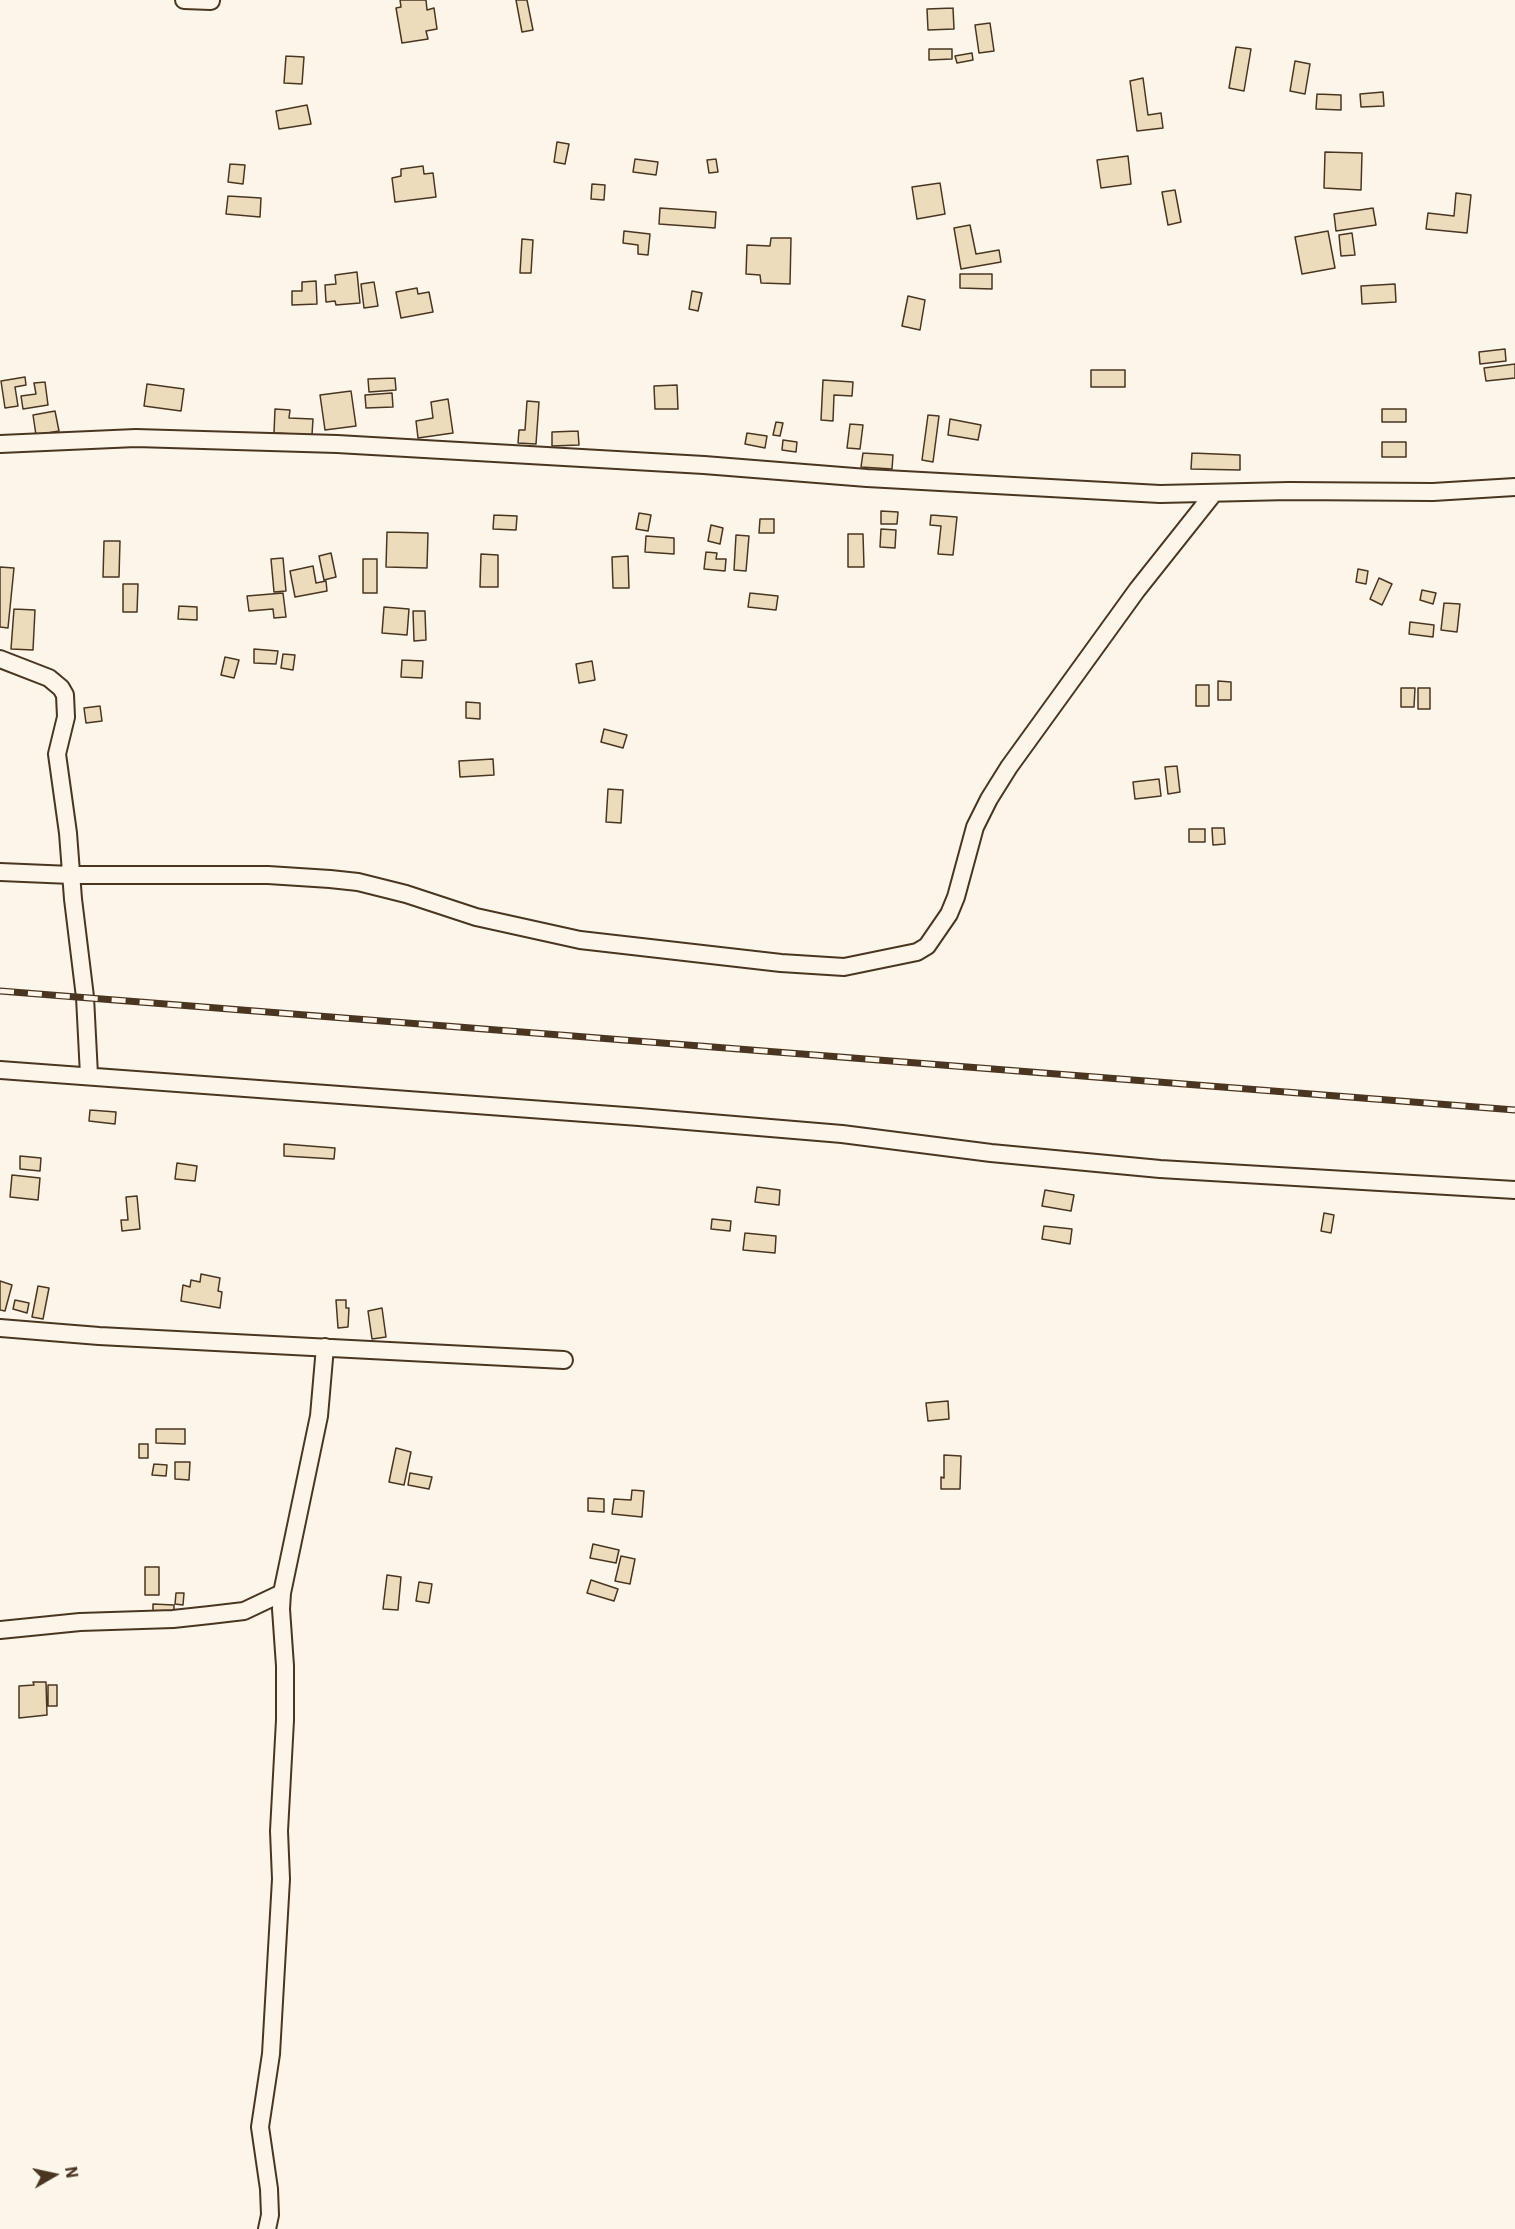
<!DOCTYPE html>
<html>
<head>
<meta charset="utf-8">
<style>
	body { margin:0 }
	#map { position:relative; width:1515px; height:2229px; overflow:hidden; background:#fbf6e9; font-family:"IBM Plex Sans",sans-serif }
	canvas { display:block }
	.north { position:absolute; left:24px; top:2145px; width:60px; height:60px; -webkit-text-stroke:4px #fbf6e9; paint-order:stroke; rotate:81deg; font-size:16px; font-weight:700; line-height:24px; text-align:center; color:#4a3520 }
	.north::after { content:''; display:block; margin:auto; width:21px; height:27px; background:#4a3520; clip-path:polygon(50% 0,100% 100%,50% 72%,0 100%) }
</style>
</head>
<body>
<div id="map">
<canvas width="1515" height="2229"></canvas>
<div class="north">N</div>
</div>
<script>
const context = document.querySelector('canvas').getContext('2d');
context.lineJoin = 'round';
function paint(path, color) { context.fillStyle = color; context.fill(path, 'evenodd'); }
const shape = rows => new Path2D(rows.map(r => 'M' + r).join(''));
function stroke(path, color, width, dash) { context.strokeStyle = color; context.lineWidth = width; context.lineCap = dash ? 'butt' : 'round'; context.setLineDash(dash || []); context.stroke(path); }
const building = shape([
	[400,0,426,0,427,10,434,8,437,29,426,31,428,39,402,43,396,8,401,7,400,0],
	[516,0,527,0,533,30,522,32,516,0],
	[953,8,954,29,928,30,927,9,953,8],
	[990,23,994,51,979,53,975,25,990,23],
	[1236,47,1251,49,1244,91,1229,88,1236,47],
	[929,49,952,49,952,59,929,60,929,49],
	[972,53,973,60,957,63,955,56,972,53],
	[286,56,304,57,302,84,284,83,286,56],
	[1295,61,1310,64,1305,94,1290,91,1295,61],
	[1143,78,1148,115,1161,113,1163,128,1137,131,1130,81,1143,78],
	[1383,92,1384,106,1361,107,1360,94,1383,92],
	[1317,94,1341,95,1341,110,1316,109,1317,94],
	[307,105,311,124,279,129,276,111,307,105],
	[557,142,569,144,565,164,554,162,557,142],
	[1325,152,1362,153,1361,190,1324,188,1325,152],
	[1128,156,1131,184,1101,188,1097,160,1128,156],
	[635,159,658,162,656,175,633,172,635,159],
	[716,159,718,172,709,173,707,160,716,159],
	[230,164,245,165,243,184,228,182,230,164],
	[423,166,424,174,433,173,436,197,395,202,392,178,401,176,401,169,423,166],
	[940,183,945,214,917,219,912,187,940,183],
	[592,184,605,185,604,200,591,199,592,184],
	[1175,190,1181,222,1168,225,1162,192,1175,190],
	[1456,193,1471,195,1467,233,1426,229,1428,213,1454,216,1456,193],
	[228,196,261,198,260,217,226,214,228,196],
	[660,208,716,212,715,228,659,224,660,208],
	[1373,208,1376,225,1336,231,1334,214,1373,208],
	[970,225,976,254,999,250,1001,262,961,269,954,228,970,225],
	[624,231,650,234,648,255,638,254,638,245,623,243,624,231],
	[1328,231,1335,268,1302,274,1295,237,1328,231],
	[1352,233,1355,255,1341,256,1339,235,1352,233],
	[771,238,791,238,790,284,761,283,760,275,746,274,747,245,770,246,771,238],
	[522,239,533,240,531,273,520,273,522,239],
	[357,272,360,303,336,305,335,301,326,302,325,285,336,284,335,275,357,272],
	[960,274,992,274,992,289,960,288,960,274],
	[316,281,317,304,292,305,292,291,302,291,302,282,316,281],
	[374,282,378,306,364,308,361,284,374,282],
	[1395,284,1396,302,1362,304,1361,286,1395,284],
	[417,288,418,294,429,292,433,312,401,318,396,292,417,288],
	[692,291,702,293,698,311,689,309,692,291],
	[908,296,925,300,920,330,902,326,908,296],
	[1505,349,1506,361,1480,364,1479,352,1505,349],
	[1515,364,1515,378,1486,381,1484,368,1515,364],
	[1091,370,1125,370,1125,387,1091,387,1091,370],
	[25,377,26,385,15,387,18,406,5,408,1,381,25,377],
	[395,378,396,390,369,392,368,379,395,378],
	[823,380,853,382,852,396,834,395,833,421,821,420,823,380],
	[45,382,48,405,23,409,21,396,36,394,34,383,45,382],
	[147,384,184,389,181,411,144,406,147,384],
	[677,385,678,409,655,409,654,386,677,385],
	[351,391,356,426,325,430,320,395,351,391],
	[392,393,393,407,366,408,365,395,392,393],
	[448,399,453,433,418,438,416,421,433,418,431,402,448,399],
	[527,401,539,402,536,444,518,443,519,430,525,430,527,401],
	[275,409,290,410,289,418,313,419,312,435,274,433,275,409],
	[1382,409,1406,409,1406,422,1382,422,1382,409],
	[55,411,59,431,36,435,33,415,55,411],
	[928,415,939,416,933,462,922,460,928,415],
	[950,419,981,425,978,440,948,435,950,419],
	[776,422,783,423,780,436,773,435,776,422],
	[850,424,863,425,860,449,847,448,850,424],
	[578,431,579,445,552,446,552,432,578,431],
	[747,433,767,436,765,448,745,444,747,433],
	[783,440,797,442,796,452,782,450,783,440],
	[1382,442,1406,442,1406,457,1382,457,1382,442],
	[863,453,893,455,892,469,861,467,863,453],
	[1192,453,1240,455,1240,470,1191,469,1192,453],
	[881,511,898,512,897,524,881,524,881,511],
	[639,513,651,515,648,531,636,529,639,513],
	[494,515,517,516,516,530,493,529,494,515],
	[931,515,957,517,953,555,938,554,941,526,930,525,931,515],
	[760,519,774,519,774,533,759,533,760,519],
	[711,525,723,528,720,544,708,541,711,525],
	[881,529,896,530,895,548,880,547,881,529],
	[387,532,428,533,427,568,386,567,387,532],
	[848,534,863,534,864,567,848,567,848,534],
	[736,535,749,536,746,571,734,570,736,535],
	[646,536,674,538,674,554,645,552,646,536],
	[104,541,120,541,119,577,103,577,104,541],
	[706,552,717,553,716,559,726,559,725,571,704,569,706,552],
	[331,553,336,577,324,580,319,556,331,553],
	[481,554,498,555,498,587,480,587,481,554],
	[628,556,629,588,613,588,612,557,628,556],
	[283,558,286,591,274,592,271,559,283,558],
	[363,559,377,559,377,593,363,593,363,559],
	[313,566,316,583,326,581,327,591,295,597,290,571,313,566],
	[0,567,14,568,8,628,0,627,0,567],
	[1358,569,1368,571,1366,584,1356,582,1358,569],
	[1379,578,1392,584,1382,605,1370,599,1379,578],
	[123,584,138,584,137,612,123,612,123,584],
	[1422,590,1436,593,1433,604,1420,600,1422,590],
	[283,593,286,617,274,618,273,609,249,611,247,596,283,593],
	[750,593,778,596,776,610,748,607,750,593],
	[1444,603,1460,604,1457,632,1441,630,1444,603],
	[179,606,197,607,197,620,178,619,179,606],
	[384,607,409,609,407,635,382,633,384,607],
	[14,609,35,610,33,650,11,649,14,609],
	[413,611,425,611,426,640,414,641,413,611],
	[1410,622,1434,625,1433,637,1409,634,1410,622],
	[254,649,278,651,276,664,254,663,254,649],
	[283,654,295,655,293,670,281,668,283,654],
	[225,657,239,660,234,678,221,675,225,657],
	[402,660,423,661,422,678,401,677,402,660],
	[592,661,595,680,579,683,576,664,592,661],
	[1218,681,1231,682,1231,700,1218,700,1218,681],
	[1196,685,1209,685,1209,706,1196,706,1196,685],
	[1401,688,1415,688,1414,707,1401,707,1401,688],
	[1418,688,1430,688,1430,709,1418,709,1418,688],
	[466,702,480,703,480,719,466,718,466,702],
	[100,706,102,721,86,723,84,708,100,706],
	[604,729,627,735,623,748,601,742,604,729],
	[493,759,494,775,460,777,459,761,493,759],
	[1177,766,1180,792,1168,794,1165,767,1177,766],
	[1159,779,1161,796,1135,799,1133,782,1159,779],
	[608,789,623,790,621,823,606,822,608,789],
	[1212,828,1224,828,1225,844,1213,845,1212,828],
	[1189,829,1205,829,1205,842,1189,842,1189,829],
	[90,1110,116,1112,115,1124,89,1121,90,1110],
	[284,1144,335,1148,334,1159,284,1156,284,1144],
	[20,1156,41,1158,40,1171,20,1169,20,1156],
	[177,1163,197,1166,195,1181,175,1179,177,1163],
	[12,1175,40,1178,38,1200,10,1197,12,1175],
	[757,1187,780,1190,779,1205,755,1202,757,1187],
	[1045,1190,1074,1195,1071,1211,1042,1206,1045,1190],
	[137,1196,140,1229,122,1231,121,1220,128,1220,126,1197,137,1196],
	[1324,1213,1334,1215,1331,1233,1321,1231,1324,1213],
	[712,1219,731,1221,730,1231,711,1229,712,1219],
	[1044,1226,1072,1229,1070,1244,1042,1239,1044,1226],
	[745,1233,776,1236,775,1253,743,1250,745,1233],
	[201,1274,220,1278,218,1291,222,1292,220,1308,181,1301,183,1285,190,1287,191,1280,200,1282,201,1274],
	[0,1281,12,1285,5,1311,0,1310,0,1281],
	[38,1286,49,1288,43,1319,32,1317,38,1286],
	[15,1300,29,1303,27,1313,13,1309,15,1300],
	[336,1300,346,1300,346,1308,349,1308,348,1327,338,1328,336,1300],
	[382,1308,386,1337,372,1339,368,1311,382,1308],
	[948,1401,949,1419,928,1421,926,1403,948,1401],
	[156,1429,185,1429,185,1444,156,1443,156,1429],
	[139,1444,148,1444,148,1458,139,1458,139,1444],
	[396,1448,411,1452,404,1485,389,1482,396,1448],
	[944,1455,961,1456,960,1489,941,1489,941,1477,944,1478,944,1455],
	[175,1462,190,1462,189,1480,175,1479,175,1462],
	[154,1464,167,1465,166,1476,152,1475,154,1464],
	[410,1473,432,1477,429,1489,408,1485,410,1473],
	[632,1490,644,1491,642,1517,612,1514,614,1499,631,1500,632,1490],
	[588,1498,604,1499,604,1512,588,1511,588,1498],
	[593,1544,619,1550,616,1563,590,1558,593,1544],
	[621,1556,635,1559,630,1584,615,1581,621,1556],
	[145,1567,159,1567,159,1595,145,1595,145,1567],
	[387,1575,401,1577,398,1610,383,1609,387,1575],
	[591,1580,618,1589,614,1601,587,1593,591,1580],
	[419,1582,432,1584,429,1603,416,1601,419,1582],
	[176,1593,184,1593,183,1605,175,1604,176,1593],
	[153,1604,174,1605,174,1618,153,1617,153,1604],
	[33,1682,46,1682,47,1715,19,1718,19,1686,34,1685,33,1682],
	[48,1685,57,1685,57,1706,48,1706,48,1685]
]);
const street = shape([
	[184,0,211,1],
	[0,444,136,438,337,444,704,465,867,478,1160,494,1289,491,1433,492,1515,487],
	[0,659,49,678,61,688,65,695,66,717,57,754,68,833,73,899,85,997,89,1075],
	[0,872,71,875,268,875,330,879,358,882,406,894,476,917,580,940,781,963,844,967,917,952,927,946,949,914,956,897,975,827,989,799,1009,767,1137,590,1214,493],
	[0,1070,639,1117,842,1134,991,1153,1160,1169,1515,1190],
	[0,1328,99,1336,564,1360],
	[0,1630,80,1622,173,1619,210,1615,244,1611,282,1593],
	[267,2229,270,2215,269,2189,260,2127,271,2054,281,1879,279,1831,285,1720,285,1666,281,1609,282,1593,319,1416,325,1347]
]);
const rail = shape([
	[0,991,1515,1110]
]);
paint(building, '#ecdcbc');
stroke(building, '#4a3520', 1.5);
stroke(street, '#4a3520', 20);
stroke(street, '#fbf6e9', 16);
stroke(rail, '#4a3520', 7);
stroke(rail, '#fbf6e9', 4.5, [14]);
</script>
</body>
</html>
